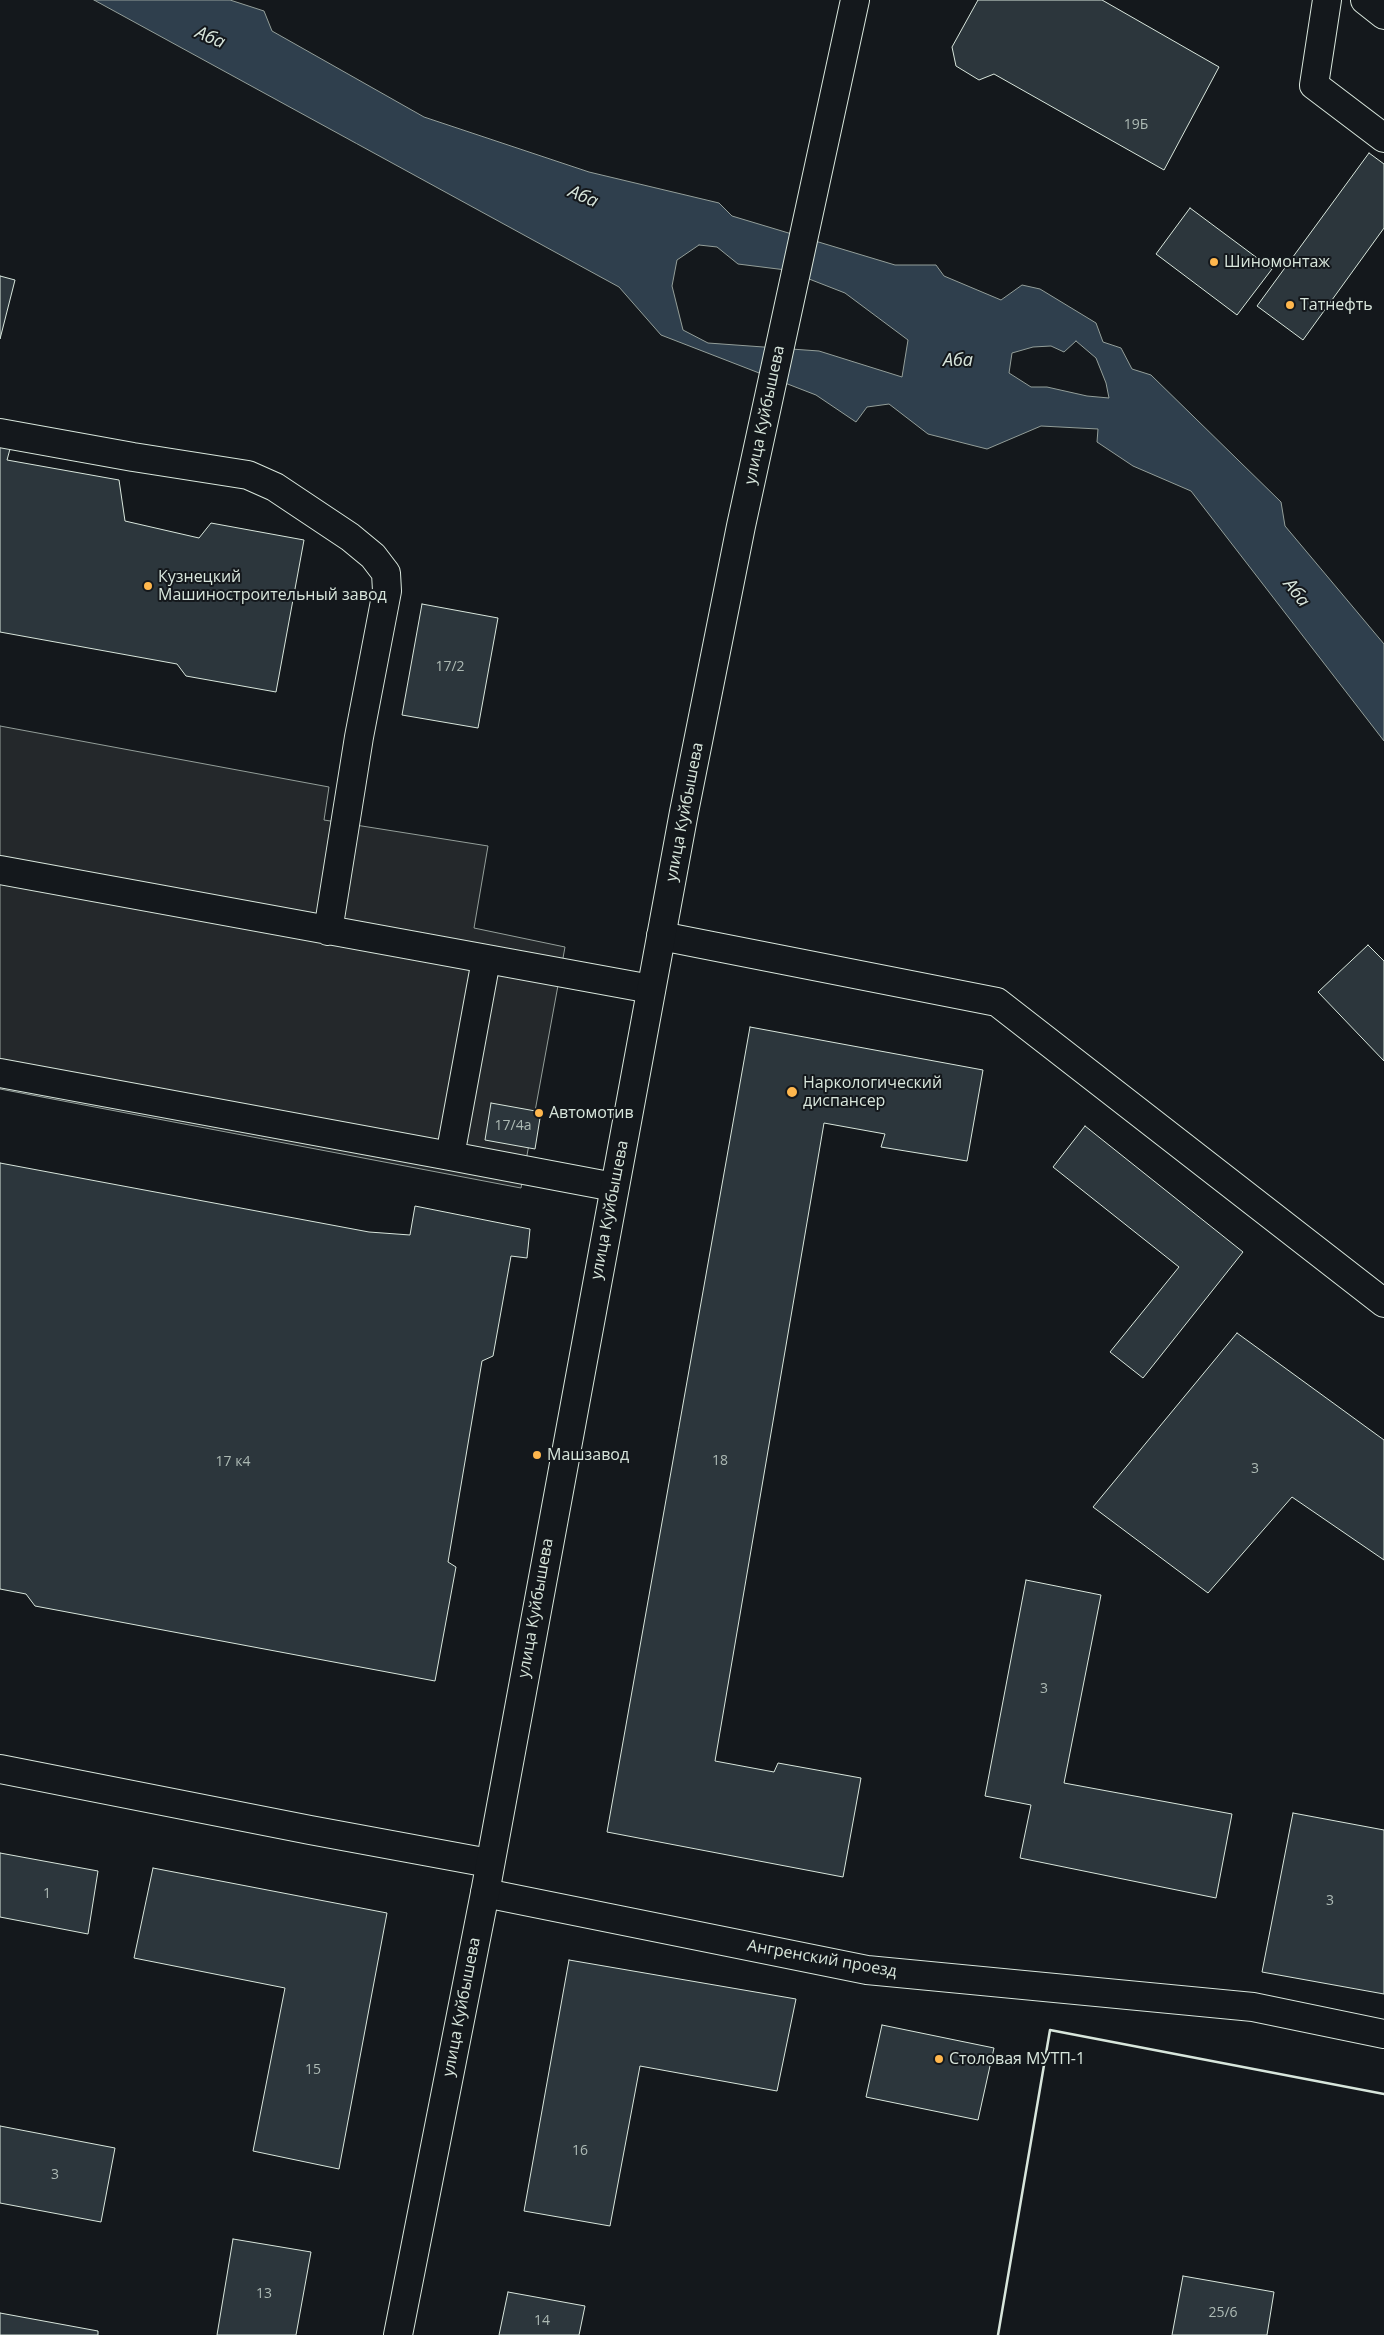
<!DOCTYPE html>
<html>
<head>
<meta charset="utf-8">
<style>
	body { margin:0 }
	canvas { display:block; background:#14181c }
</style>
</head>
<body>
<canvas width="1384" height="2335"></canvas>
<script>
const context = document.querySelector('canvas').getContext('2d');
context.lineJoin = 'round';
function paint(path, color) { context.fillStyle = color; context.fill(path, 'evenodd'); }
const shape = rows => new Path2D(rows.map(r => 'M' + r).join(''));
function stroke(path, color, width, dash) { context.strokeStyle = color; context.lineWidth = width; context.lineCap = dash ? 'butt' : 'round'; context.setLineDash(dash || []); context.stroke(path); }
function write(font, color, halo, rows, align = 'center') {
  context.font = font + ' "Open Sans",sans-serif'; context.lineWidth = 4; context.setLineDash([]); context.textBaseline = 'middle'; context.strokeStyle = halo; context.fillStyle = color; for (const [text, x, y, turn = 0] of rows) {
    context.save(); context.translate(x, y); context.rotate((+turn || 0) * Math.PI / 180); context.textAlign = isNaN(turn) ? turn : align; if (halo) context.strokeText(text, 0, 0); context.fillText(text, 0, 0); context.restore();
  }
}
const parking = shape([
	[0,726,329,787,324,820,488,846,474,928,565,947,521,1188,0,1089,0,726]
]);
const water = shape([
	[94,0,230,0,264,11,272,31,424,117,589,172,719,203,732,216,895,265,936,265,944,276,1001,300,1022,285,1040,289,1096,323,1103,342,1121,348,1132,369,1151,375,1281,502,1285,526,1384,644,1384,741,1191,491,1133,466,1097,442,1098,429,1041,426,987,449,928,434,889,404,867,407,856,422,816,395,661,335,619,287,94,0],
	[699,245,717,247,738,264,786,270,845,293,908,340,902,377,819,351,708,343,683,330,672,286,677,260,699,245],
	[1076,341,1096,358,1106,383,1109,398,1087,396,1047,387,1031,387,1009,373,1012,353,1033,347,1051,346,1064,352,1076,341]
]);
const building = shape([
	[978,0,1102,0,1219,67,1164,170,994,74,979,80,956,66,952,47,978,0],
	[1369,153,1384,164,1384,228,1303,340,1257,306,1369,153],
	[1190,208,1272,269,1237,315,1156,254,1190,208],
	[0,276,15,280,0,339,0,276],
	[0,436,13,438,7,460,119,480,125,521,199,538,211,523,304,540,276,692,186,676,177,664,0,632,0,436],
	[422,604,498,618,478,728,402,715,422,604],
	[1368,945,1384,961,1384,1061,1318,992,1368,945],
	[750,1027,983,1070,967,1161,881,1147,885,1134,824,1123,715,1761,774,1772,778,1763,861,1778,843,1877,607,1832,750,1027],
	[491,1103,541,1112,535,1149,485,1140,491,1103],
	[1085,1126,1243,1252,1143,1378,1110,1352,1179,1267,1053,1167,1085,1126],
	[0,1163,369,1232,410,1235,415,1206,530,1229,527,1258,511,1256,493,1356,482,1361,448,1562,456,1567,435,1681,35,1606,26,1594,0,1589,0,1163],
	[1237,1333,1384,1440,1384,1560,1292,1497,1208,1593,1093,1507,1237,1333],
	[1026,1580,1101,1595,1064,1783,1232,1814,1216,1898,1020,1858,1031,1805,985,1796,1026,1580],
	[1293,1813,1384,1830,1384,1994,1262,1972,1293,1813],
	[0,1853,98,1871,88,1934,0,1917,0,1853],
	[153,1868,387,1913,339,2169,253,2151,285,1988,134,1958,153,1868],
	[569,1960,796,1999,777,2091,640,2066,610,2226,524,2211,569,1960],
	[882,2025,994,2048,978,2120,866,2097,882,2025],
	[0,2126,115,2148,101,2222,0,2203,0,2126],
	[233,2239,311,2252,296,2335,217,2335,233,2239],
	[1183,2276,1274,2292,1267,2335,1172,2335,1183,2276],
	[508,2292,585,2306,579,2335,499,2335,508,2292],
	[0,2313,98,2331,98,2335,0,2335,0,2313]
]);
const minor = shape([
	[1327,0,1314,85,1384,138],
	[0,433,133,457,248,475,275,487,350,537,373,556,386,573,387,591,359,737,328,931],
	[0,870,651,989],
	[661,936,997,1002,1384,1303],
	[0,1073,450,1156,486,960],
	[450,1156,614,1187],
	[0,1769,310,1830,489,1863],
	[485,1893,867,1970,1253,2007,1384,2034]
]);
const major = shape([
	[1365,0,1384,15],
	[398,2335,485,1893,684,812,741,526,855,0]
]);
const wall = shape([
	[998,2335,1050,2030,1384,2094]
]);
const markers = [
	[1214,262,5,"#ffb74d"],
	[1290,305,5,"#ffb74d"],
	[148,586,5,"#ffb74d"],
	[792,1092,6,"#ffb74d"],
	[539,1113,5,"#ffb74d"],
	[537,1455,5,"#ffb74d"],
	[939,2059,5,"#ffb74d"]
];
const numberNames = [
	["19Б",1136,125],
	["17/2",450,667],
	["17/4а",513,1126],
	["18",720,1461],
	["17 к4",233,1462],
	["3",1255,1469],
	["3",1044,1689],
	["1",47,1894],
	["3",1330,1901],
	["15",313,2070],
	["16",580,2151],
	["3",55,2175],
	["13",264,2294],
	["25/6",1223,2313],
	["14",542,2321]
];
const poiNames = [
	["Шиномонтаж",1224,262],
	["Татнефть",1300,305],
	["Кузнецкий",158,577],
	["Машиностроительный завод",158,595],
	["Наркологический",803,1083],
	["диспансер",803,1101],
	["Автомотив",549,1113],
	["Машзавод",547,1455],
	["Столовая МУТП-1",949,2059]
];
const streetNames = [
	["улица Куйбышева",765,415,-78],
	["улица Куйбышева",685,812,-79],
	["улица Куйбышева",610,1210,-79],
	["улица Куйбышева",536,1608,-80],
	["Ангренский проезд",822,1959,10],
	["улица Куйбышева",462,2007,-79]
];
const waterNames = [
	["Аба",210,38,23],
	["Аба",583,197,23],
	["Аба",958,361],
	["Аба",1296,593,52]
];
paint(parking, '#24282b');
stroke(parking, '#939e99', 1);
paint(water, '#2f3f4d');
stroke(water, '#939e99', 1);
paint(building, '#2c363c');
stroke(building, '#d8e6dc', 1);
stroke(minor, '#d8e6dc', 30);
stroke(major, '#d8e6dc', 30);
stroke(minor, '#14181c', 28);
stroke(major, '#14181c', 28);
stroke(wall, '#d8e6dc', 2.5);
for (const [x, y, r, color] of markers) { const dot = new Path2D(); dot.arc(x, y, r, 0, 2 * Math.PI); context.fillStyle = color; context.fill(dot); stroke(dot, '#14181c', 2); }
write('14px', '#adbab4', null, numberNames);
write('16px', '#d8e6dc', '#14181c', poiNames, 'left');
write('16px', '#d8e6dc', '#14181c', streetNames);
write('italic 18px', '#d8e6dc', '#14181c', waterNames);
</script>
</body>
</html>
